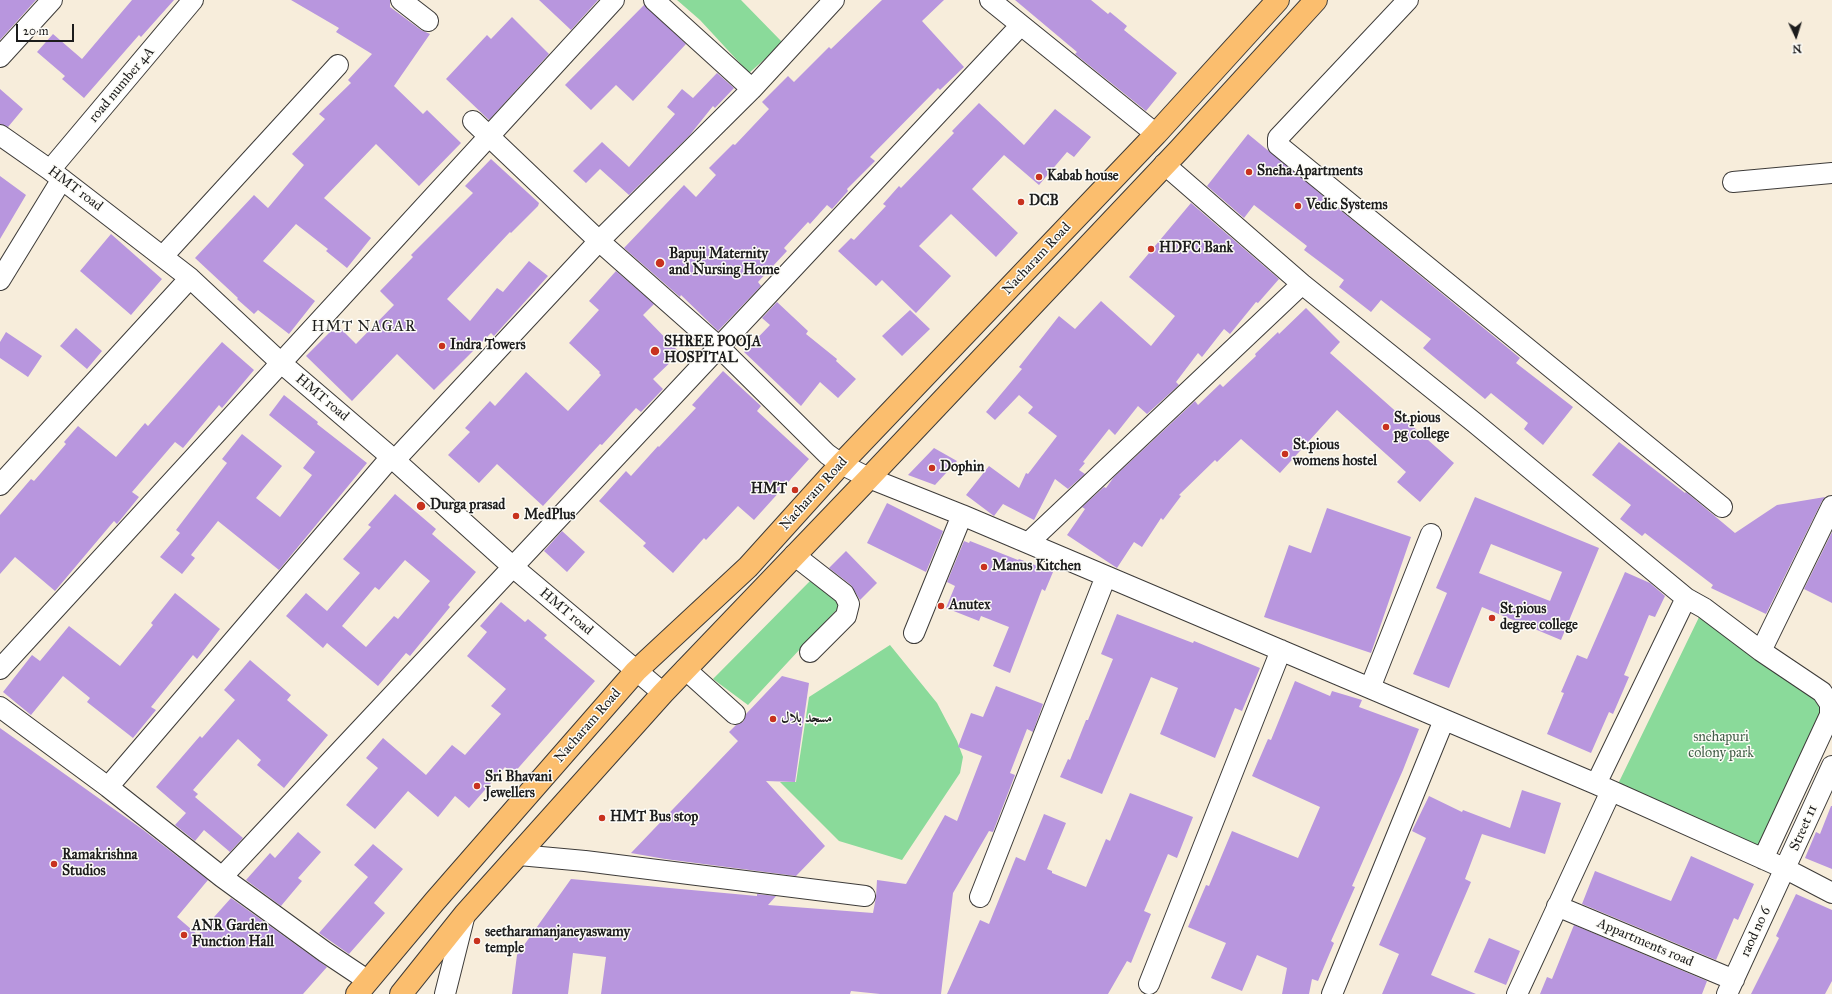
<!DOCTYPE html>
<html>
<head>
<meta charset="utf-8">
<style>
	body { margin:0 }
	#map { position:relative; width:1832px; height:994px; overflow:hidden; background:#f7eddb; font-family:"IM FELL Great Primer",serif }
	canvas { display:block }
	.north { position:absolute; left:1776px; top:16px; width:40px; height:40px; -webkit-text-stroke:3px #fdfcf7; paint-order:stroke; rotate:176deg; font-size:11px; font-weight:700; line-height:16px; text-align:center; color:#1c1c1c }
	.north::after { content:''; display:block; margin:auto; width:14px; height:18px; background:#1c1c1c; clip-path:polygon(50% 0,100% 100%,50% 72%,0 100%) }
	.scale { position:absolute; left:16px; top:24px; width:58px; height:18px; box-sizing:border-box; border:2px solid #1c1c1c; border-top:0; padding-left:5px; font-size:12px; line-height:14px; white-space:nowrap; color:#1c1c1c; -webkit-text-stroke:3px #fdfcf7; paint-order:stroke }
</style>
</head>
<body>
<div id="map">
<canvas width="1832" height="994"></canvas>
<div class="north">N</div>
<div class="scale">20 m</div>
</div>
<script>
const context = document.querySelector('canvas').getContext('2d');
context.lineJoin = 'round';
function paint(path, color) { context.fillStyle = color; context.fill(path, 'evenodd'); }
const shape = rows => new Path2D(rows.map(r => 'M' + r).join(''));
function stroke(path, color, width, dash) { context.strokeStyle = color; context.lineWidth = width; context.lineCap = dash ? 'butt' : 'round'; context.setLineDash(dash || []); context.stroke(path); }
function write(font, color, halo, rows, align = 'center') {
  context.font = font + ' "IM FELL Great Primer",Amiri,serif'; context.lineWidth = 3; context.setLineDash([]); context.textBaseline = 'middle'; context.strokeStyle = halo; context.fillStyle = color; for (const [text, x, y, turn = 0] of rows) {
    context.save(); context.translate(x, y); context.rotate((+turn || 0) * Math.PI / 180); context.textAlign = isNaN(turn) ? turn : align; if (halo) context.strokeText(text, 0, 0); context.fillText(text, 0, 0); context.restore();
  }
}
const green = shape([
	[677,0,741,0,783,43,749,73,700,20],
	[810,581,841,605,748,705,713,679],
	[1702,611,1824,704,1759,849,1618,784],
	[890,645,937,703,957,741,963,757,960,773,902,860,839,841,780,782,796,782,809,697]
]);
const building = shape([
	[0,0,36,0,0,40],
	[132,0,174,0,141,37,139,35,84,98,62,79,65,76,37,52,53,34,82,59],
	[291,0,390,0,390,7,421,30,430,34,394,86,423,114,427,110,461,143,419,186,376,144,324,198,371,238,347,268,326,251,328,249,296,224,263,261,315,301,289,334,258,310,254,314,237,299,238,298,195,258,254,195,268,208,304,165,292,154,325,119,319,114,351,83,348,80,372,54,336,32,339,28],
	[539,0,598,0,571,30],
	[882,0,944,0,922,21,964,67,940,90,938,88,870,157,875,161,847,189,848,191,832,209,827,205,810,224,808,222,784,248,787,251,758,282,761,286,718,331,681,295,680,297,624,248,684,185,696,197,716,175,709,168,733,144,735,145,769,109,762,102,788,76,794,82,829,47,831,49],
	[1015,0,1091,0,1108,14,1110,12,1127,26,1124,30,1177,73,1146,111,1075,54,1077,52],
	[644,5,686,44,633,101,616,85,591,110,565,85],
	[512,17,549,54,489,120,446,79,487,35,491,39],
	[717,73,734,88,715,108,713,106,689,136,629,195,600,169,586,183,573,171,602,142,629,167,675,114,667,107,682,89,693,98],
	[0,89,23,109,8,127,0,124],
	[979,103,1024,145,1055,109,1091,137,1074,157,1067,152,1039,185,1004,155,972,189,1018,233,996,257,951,214,919,246,951,276,916,313,882,280,876,286,838,251,851,238,854,240,886,206,883,204,899,186,901,188,929,159,954,133,952,131],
	[1248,134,1520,358,1516,363,1573,407,1543,445,1524,429,1528,423,1491,393,1485,399,1423,348,1431,339,1381,300,1371,312,1339,287,1344,280,1304,250,1307,246,1254,205,1244,218,1207,186],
	[491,159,539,203,538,206,511,233,510,232,447,299,470,321,497,288,503,292,529,261,548,276,494,336,491,333,434,390,397,354,352,401,306,356,337,325,356,344,394,305,380,291,413,257,411,255,473,193,465,186],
	[0,176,26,195,0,239],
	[1191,203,1279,279,1258,303,1256,302,1230,334,1224,329,1202,357,1198,353,1176,382,1179,385,1147,414,1138,406,1115,435,1109,429,1083,462,1085,463,1079,470,1085,474,1068,489,1055,479,1034,520,1003,504,994,516,966,495,989,466,1019,488,1026,473,1028,474,1057,436,1028,413,1033,407,1019,395,995,420,986,412,1022,369,1019,367,1059,316,1075,329,1101,301,1151,346,1175,316,1129,277],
	[111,234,162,279,131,315,80,271],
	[616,271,654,304,643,315,680,353,653,379,663,389,641,412,636,408,602,445,600,444,543,506,497,464,479,483,448,455,470,432,465,428,490,401,495,406,526,372,568,411,601,375,599,373,600,372,569,343,599,310,589,301],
	[777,302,808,331,806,334,837,359,836,361,856,379,838,398,820,382,801,406,744,352,770,325,762,318],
	[1306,308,1340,342,1330,353,1454,463,1420,502,1397,482,1406,472,1337,410,1280,473,1241,439,1217,462,1215,460,1179,495,1181,496,1163,520,1161,518,1142,547,1134,542,1117,568,1067,535,1085,509,1082,507,1104,487,1106,488,1114,477,1195,401,1198,405,1220,384,1223,387,1256,356,1255,354,1278,332,1279,334],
	[910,310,930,329,902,356,882,336],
	[76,328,102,351,87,369,60,346],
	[6,332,42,356,28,377,0,358,0,342],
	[222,342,254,370,222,408,219,405,183,448,175,442,132,492,139,497,117,524,114,521,55,591,15,557,0,574,0,515,31,479,34,481,66,444,64,442,78,426,116,457,145,423,148,426],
	[723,371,761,406,757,411,809,459,754,520,738,506,706,540,704,538,673,573,643,546,646,543,599,501,626,471,631,476,658,446,659,447,696,408,692,405],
	[284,395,318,422,317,424,367,463,279,570,218,521,191,555,195,558,182,574,160,557,180,533,176,530,227,463,222,459,242,434,282,466,256,498,280,517,312,475,303,468,315,452,269,415],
	[1619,442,1685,493,1686,492,1735,533,1777,505,1825,497,1822,501,1766,614,1711,588,1713,585,1645,533,1642,536,1620,519,1631,505,1592,475],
	[934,448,957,461,935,485,908,475],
	[395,494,436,529,432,534,476,572,448,605,450,607,423,640,410,656,406,653,378,686,327,643,323,648,286,616,306,593,327,611,360,573,343,559,371,527,368,525],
	[405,560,430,581,398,619,394,616,366,647,342,626,375,587,379,590],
	[1475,497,1599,548,1561,640,1482,607,1449,688,1413,674,1447,593,1436,588],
	[1491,544,1562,572,1550,601,1479,573],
	[887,503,943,531,926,572,867,543],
	[1327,508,1411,537,1371,653,1264,617,1289,545,1311,553],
	[562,531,585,552,567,572,544,551],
	[1832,532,1832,603,1804,589],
	[964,541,969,543,970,541,1018,560,1019,559,1053,572,1045,591,1042,589,1010,673,993,666,1009,627,981,616,979,621,946,608,955,586,947,582],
	[846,551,877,583,860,600,851,585,829,568],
	[1625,572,1650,583,1665,596,1655,617,1649,615,1624,675,1629,677,1613,714,1609,712,1591,753,1547,734,1564,693,1561,692,1577,655,1587,659],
	[175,593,220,629,197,659,193,655,151,707,156,710,133,738,87,702,90,698,63,676,31,715,3,692,32,655,40,661,69,626,120,666,153,625,151,623],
	[501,602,525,622,528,619,547,635,544,638,595,681,513,774,505,767,469,808,455,796,438,817,408,791,375,829,346,805,378,768,366,758,383,738,426,775,452,745,465,755,501,714,491,706,506,689,467,656,487,632,480,626],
	[1117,614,1193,643,1194,641,1260,668,1242,711,1235,708,1215,758,1160,734,1178,688,1151,677,1102,794,1060,777,1068,759,1070,760,1086,720,1088,720,1113,659,1101,654],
	[250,660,291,695,287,700,328,735,284,788,257,765,261,760,238,739,193,790,198,794,195,797,243,838,230,852,204,830,195,841,175,825,186,813,156,787,200,736,202,738,235,700,224,690],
	[782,676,809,683,795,782,766,781,825,846,796,876,665,859,631,853,738,741,729,732,736,725,743,722,746,714],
	[1295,681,1330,696,1332,691,1362,700,1359,707,1419,729,1403,770,1352,886,1355,887,1331,941,1334,943,1318,981,1312,979,1309,994,1282,994,1287,968,1257,955,1242,991,1211,978,1226,943,1188,927,1206,885,1209,886,1232,831,1298,858,1320,807,1252,776,1268,739,1271,740],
	[996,686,1043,704,1033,732,1027,729,1010,773,1015,775,993,832,989,831,953,893,941,994,880,994,851,991,850,994,601,994,606,957,573,953,568,994,512,994,517,955,571,879,757,896,757,894,776,896,768,905,873,913,876,897,877,880,906,884,945,815,957,821,982,756,958,747,971,713,983,717],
	[0,728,142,829,208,880,177,917,198,935,231,898,327,967,303,994,0,994],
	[1522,790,1561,803,1545,854,1482,834,1465,879,1471,882,1431,975,1476,994,1382,994,1399,954,1379,945,1426,838,1412,831,1429,796,1462,812,1463,810,1510,828],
	[1130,793,1193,817,1177,858,1168,854,1144,911,1151,914,1131,963,1127,961,1108,994,947,994,980,920,989,924,1016,857,1025,861,1044,814,1066,823,1047,869,1052,871,1052,873,1086,887,1106,839,1110,841],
	[1831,806,1832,806,1832,869,1805,858,1816,832,1820,834],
	[298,832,321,852,298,878,302,881,281,906,246,880,270,853,275,858],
	[373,844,403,869,374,903,385,913,349,954,319,933,368,877,354,865],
	[1691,856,1754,884,1738,920,1734,918,1716,960,1582,904,1595,871,1671,901],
	[1796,894,1832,910,1832,981,1825,994,1751,994,1779,938,1776,936],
	[1574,925,1707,981,1702,994,1540,994,1547,977,1552,979],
	[1489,938,1520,951,1506,985,1474,972]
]);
const minor = shape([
	[401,0,428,21],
	[654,0,752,89],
	[990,0,1156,134],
	[1408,0,1278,138,1278,145,1722,507],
	[0,57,52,0],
	[473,121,599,241,719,347,827,454,841,464,869,478,962,515,1596,784,1786,869,1832,893],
	[0,135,50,170,190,278,280,362,391,457,513,567,663,693],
	[1164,164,1302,284,1475,423,1686,598,1596,784],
	[50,170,193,0],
	[1733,182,1832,173],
	[163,256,338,65],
	[0,280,62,179],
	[394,461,599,241,752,89,834,0],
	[0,485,190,278],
	[1028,543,1302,284],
	[794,555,844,594,849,604,846,616,810,652],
	[1686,598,1704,608,1761,651],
	[914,633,962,515],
	[0,669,614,0],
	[685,669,735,714],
	[1370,688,1431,534],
	[0,707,108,787,222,877,325,952,367,980],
	[108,787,391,457],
	[519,855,585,861,865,896],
	[1763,859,1830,715,1830,704,1822,692,1761,651,1832,506],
	[222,877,1021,25],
	[980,897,1106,576],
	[1557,906,1734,980],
	[1149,984,1281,650],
	[445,994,465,914],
	[1332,994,1444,720],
	[1517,994,1611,791],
	[1727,994,1832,766]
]);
const major = shape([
	[357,994,435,901,636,671,748,567,841,464,1156,134,1278,0],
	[401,994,465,914,663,693,869,478,1179,150,1316,0]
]);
const markers = [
	[1249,172,4,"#c8321e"],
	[1039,177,4,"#c8321e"],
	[1021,202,4,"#c8321e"],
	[1298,206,4,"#c8321e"],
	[1151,249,4,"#c8321e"],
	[660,263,5,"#c8321e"],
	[442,346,4,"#c8321e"],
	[655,351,5,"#c8321e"],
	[1386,427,4,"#c8321e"],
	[1285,454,4,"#c8321e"],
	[932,468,4,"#c8321e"],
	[795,490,4,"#c8321e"],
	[421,506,5,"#c8321e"],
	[516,516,4,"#c8321e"],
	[984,567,4,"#c8321e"],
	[941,606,4,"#c8321e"],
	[1492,618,4,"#c8321e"],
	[773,719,4,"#c8321e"],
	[477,786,4,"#c8321e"],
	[602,818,4,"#c8321e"],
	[54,864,4,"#c8321e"],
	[184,935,4,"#c8321e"],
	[477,941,4,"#c8321e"]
];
const streetNames = [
	["road number 4A",122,85,-50],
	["HMT road",75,189,37],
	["Nacharam Road",1037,259,-47],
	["HMT road",322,398,40],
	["Nacharam Road",814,494,-48],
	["HMT road",566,612,40],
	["Nacharam Road",588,726,-49],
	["Street 11",1804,828,-66],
	["raod no 6",1756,932,-65],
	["Appartments road",1645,943,23]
];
const poiNames = [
	["Sneha Apartments",1257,172],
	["Kabab house",1047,177],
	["DCB",1029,202],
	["Vedic Systems",1306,206],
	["HDFC Bank",1159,249],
	["Bapuji Maternity",669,255],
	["and Nursing Home",669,271],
	["SHREE POOJA",664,343],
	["HOSPITAL",664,359],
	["Indra Towers",450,346],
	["St.pious",1394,419],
	["pg college",1394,435],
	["St.pious",1293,446],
	["womens hostel",1293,462],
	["Dophin",940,468],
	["HMT",787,490,"right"],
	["Durga prasad",430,506],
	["MedPlus",524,516],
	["Manus Kitchen",992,567],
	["Anutex",949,606],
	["St.pious",1500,610],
	["degree college",1500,626],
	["مسجد بلال",781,719],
	["Sri Bhavani",485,778],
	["Jewellers",485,794],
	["HMT Bus stop",610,818],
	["Ramakrishna",62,856],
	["Studios",62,872],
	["ANR Garden",192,927],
	["Function Hall",192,943],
	["seetharamanjaneyaswamy",485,933],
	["temple",485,949]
];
const parkNames = [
	["snehapuri",1721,738],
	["colony park",1721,754]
];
const neighbourhoodNames = [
	["HMT NAGAR",364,327]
];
paint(green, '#8ada9a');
paint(building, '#b896de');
stroke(minor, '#3d3b39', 22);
stroke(major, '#3d3b39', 24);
stroke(minor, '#fff', 20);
stroke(major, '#fbbe6e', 22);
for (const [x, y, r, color] of markers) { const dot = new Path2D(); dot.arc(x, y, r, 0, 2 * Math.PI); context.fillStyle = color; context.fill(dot); stroke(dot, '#fdfcf7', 1.5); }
write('14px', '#1c1c1c', '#fdfcf7', streetNames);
write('bold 14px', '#1c1c1c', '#fdfcf7', poiNames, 'left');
write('14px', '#425e48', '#fdfcf7', parkNames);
context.letterSpacing = '1px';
write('15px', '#1c1c1c', '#fdfcf7', neighbourhoodNames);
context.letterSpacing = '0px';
</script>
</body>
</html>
